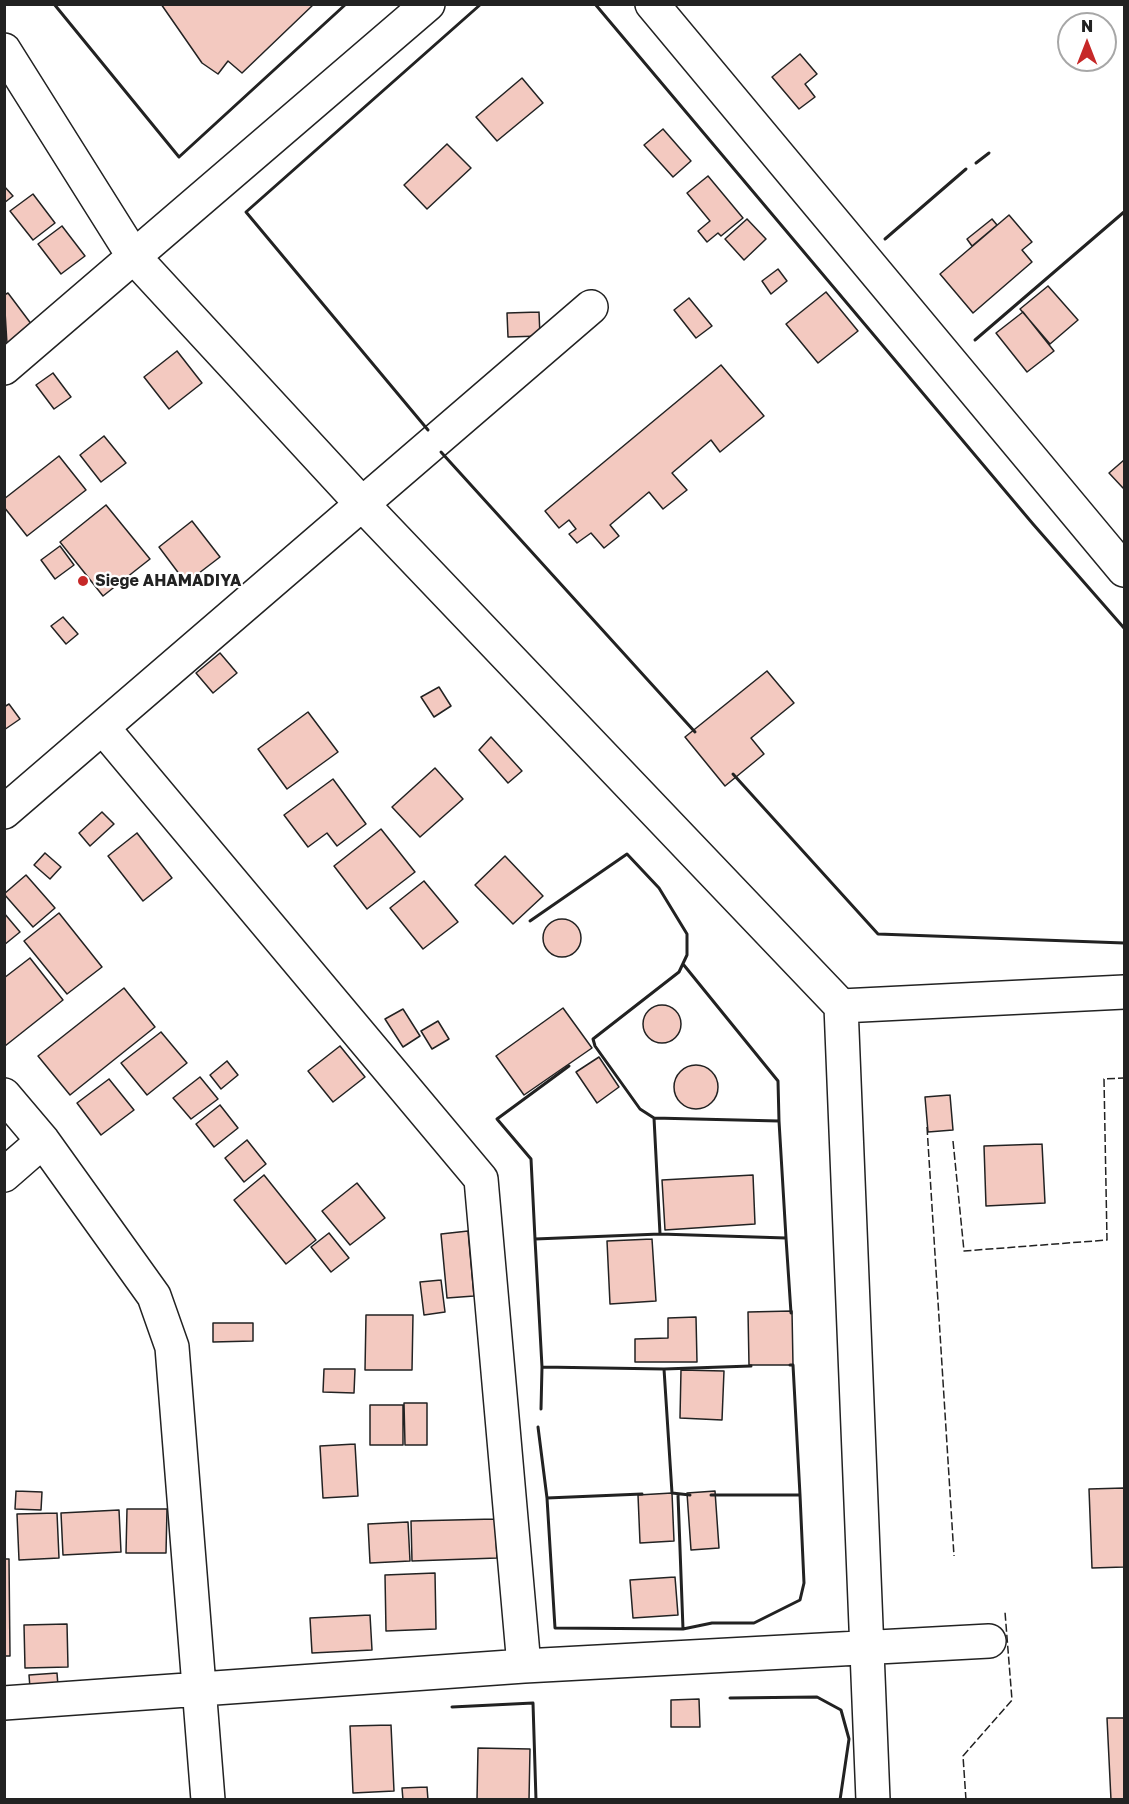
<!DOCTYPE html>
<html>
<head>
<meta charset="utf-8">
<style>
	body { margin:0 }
	#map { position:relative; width:1129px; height:1804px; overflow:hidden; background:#fff; font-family:"Golos Text",sans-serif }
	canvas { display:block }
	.frame { position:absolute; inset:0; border:6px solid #222; pointer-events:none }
	.north { position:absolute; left:1057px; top:12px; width:60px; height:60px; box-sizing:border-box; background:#fff; border:2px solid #a7a7a7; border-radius:50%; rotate:0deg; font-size:16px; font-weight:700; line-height:24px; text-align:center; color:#222 }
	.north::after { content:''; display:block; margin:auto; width:21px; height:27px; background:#c62828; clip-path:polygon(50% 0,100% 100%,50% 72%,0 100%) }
</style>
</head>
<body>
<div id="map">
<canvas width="1129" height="1804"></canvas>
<div class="frame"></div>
<div class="north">N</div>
</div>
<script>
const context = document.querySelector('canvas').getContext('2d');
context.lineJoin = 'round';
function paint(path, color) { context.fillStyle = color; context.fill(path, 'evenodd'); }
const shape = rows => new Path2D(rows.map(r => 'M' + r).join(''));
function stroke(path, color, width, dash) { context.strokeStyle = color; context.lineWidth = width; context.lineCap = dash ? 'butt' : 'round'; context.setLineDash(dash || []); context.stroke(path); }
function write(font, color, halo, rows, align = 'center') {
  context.font = font + ' "Golos Text",sans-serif'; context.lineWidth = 4.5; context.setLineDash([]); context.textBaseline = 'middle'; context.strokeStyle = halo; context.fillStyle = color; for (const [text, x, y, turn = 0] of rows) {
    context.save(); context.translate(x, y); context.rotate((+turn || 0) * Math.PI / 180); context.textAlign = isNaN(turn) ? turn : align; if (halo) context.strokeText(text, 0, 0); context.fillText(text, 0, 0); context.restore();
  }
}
const building = shape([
	[161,4,314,4,242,73,228,61,218,74,202,63,161,4],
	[800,54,817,74,805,84,815,97,799,109,772,77,800,54],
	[522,78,543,103,497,141,476,117,522,78],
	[663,129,691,161,673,177,644,145,663,129],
	[447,144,471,168,427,209,404,185,447,144],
	[708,176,743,218,721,236,718,233,707,242,698,231,710,221,687,193,708,176],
	[4,186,13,196,4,203,4,186],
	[33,194,55,223,33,240,10,211,33,194],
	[1009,215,1032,242,1022,250,1032,262,973,313,940,274,1009,215],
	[747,219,766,239,744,260,725,239,747,219],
	[992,219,997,225,972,246,967,239,992,219],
	[62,226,85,256,61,274,38,244,62,226],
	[778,269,787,281,771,294,762,281,778,269],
	[1048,286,1078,320,1050,344,1020,309,1048,286],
	[826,292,858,331,818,363,786,324,826,292],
	[8,293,32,325,7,344,4,295,8,293],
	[689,298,712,326,696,338,674,310,689,298],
	[539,312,540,336,508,337,507,313,539,312],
	[1023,312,1054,351,1027,372,996,333,1023,312],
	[177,351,202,383,169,409,144,377,177,351],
	[721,365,764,416,720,452,711,440,672,473,687,490,663,509,649,492,610,525,619,536,604,548,591,533,577,543,569,534,576,529,569,520,559,528,545,511,721,365],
	[53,373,71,397,54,409,36,385,53,373],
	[104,436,126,463,101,482,80,455,104,436],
	[59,456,86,490,27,536,4,507,4,499,59,456],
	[1124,460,1124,487,1123,488,1109,473,1124,460],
	[106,505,150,559,103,596,60,542,106,505],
	[192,521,220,557,186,583,159,547,192,521],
	[60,546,74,565,55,579,41,560,60,546],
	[63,617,78,634,66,644,51,626,63,617],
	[220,653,237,673,213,693,196,673,220,653],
	[767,671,794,703,751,738,764,754,725,786,685,737,767,671],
	[439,687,451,706,434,717,421,697,439,687],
	[9,704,20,719,4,730,4,707,9,704],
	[308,712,338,752,287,789,258,749,308,712],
	[491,737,522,771,508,783,479,750,491,737],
	[435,768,463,799,420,837,392,807,435,768],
	[333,779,366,824,337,846,327,833,308,847,284,815,333,779],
	[102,812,114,824,90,846,79,833,102,812],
	[381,829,415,872,367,909,334,866,381,829],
	[137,833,172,878,143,901,108,856,137,833],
	[45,853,61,867,50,879,34,865,45,853],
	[505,856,543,896,513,924,475,885,505,856],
	[26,875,55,908,33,927,4,894,26,875],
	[424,881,458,922,423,949,390,908,424,881],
	[4,913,20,932,4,945,4,913],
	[59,913,102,967,67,994,24,941,59,913],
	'543 938a19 19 0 1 1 38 0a19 19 0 1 1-38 0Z',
	[30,958,63,1000,5,1046,4,978,30,958],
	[124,988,155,1027,70,1095,38,1056,124,988],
	'643 1024a19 19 0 1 1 38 0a19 19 0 1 1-38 0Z',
	[563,1008,592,1048,524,1095,496,1056,563,1008],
	[403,1009,420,1036,403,1047,385,1019,403,1009],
	[438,1021,449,1039,432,1049,421,1031,438,1021],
	[161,1032,187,1063,147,1095,121,1063,161,1032],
	[340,1046,365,1077,333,1102,308,1071,340,1046],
	[599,1057,619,1087,597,1103,576,1072,599,1057],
	[227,1061,238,1075,221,1089,210,1075,227,1061],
	'674 1087a22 22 0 1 1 44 0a22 22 0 1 1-44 0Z',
	[200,1077,218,1099,191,1119,173,1098,200,1077],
	[109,1079,134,1110,101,1135,77,1103,109,1079],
	[950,1095,953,1130,928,1132,925,1097,950,1095],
	[220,1105,238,1128,214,1147,196,1124,220,1105],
	[247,1140,266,1164,244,1182,225,1158,247,1140],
	[1042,1144,1045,1203,986,1206,984,1146,1042,1144],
	[264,1175,316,1240,286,1264,234,1200,264,1175],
	[753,1175,755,1224,665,1230,662,1180,753,1175],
	[357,1183,385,1218,350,1245,322,1211,357,1183],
	[468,1231,474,1296,447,1298,441,1234,468,1231],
	[329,1233,349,1258,331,1272,311,1247,329,1233],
	[652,1239,656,1301,610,1304,607,1241,652,1239],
	[441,1280,445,1312,424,1315,420,1282,441,1280],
	[792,1311,793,1365,749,1365,748,1312,792,1311],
	[366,1315,413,1315,412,1370,365,1370,366,1315],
	[696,1317,697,1362,635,1362,635,1339,668,1338,668,1318,696,1317],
	[213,1323,253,1323,253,1341,213,1342,213,1323],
	[324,1369,355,1369,354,1393,323,1392,324,1369],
	[681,1370,724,1371,722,1420,680,1418,681,1370],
	[404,1403,427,1403,427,1445,405,1445,404,1403],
	[370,1405,403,1405,403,1445,370,1445,370,1405],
	[355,1444,358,1496,323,1498,320,1446,355,1444],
	[1124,1488,1124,1567,1092,1568,1089,1489,1124,1488],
	[16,1491,42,1492,41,1510,15,1509,16,1491],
	[715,1491,719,1548,691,1550,687,1493,715,1491],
	[672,1493,674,1541,640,1543,638,1495,672,1493],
	[127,1509,167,1509,166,1553,126,1553,127,1509],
	[119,1510,121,1552,63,1555,61,1513,119,1510],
	[57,1513,59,1558,19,1560,17,1514,57,1513],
	[495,1519,497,1558,412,1561,411,1521,495,1519],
	[408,1522,410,1561,370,1563,368,1524,408,1522],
	[4,1559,9,1559,10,1656,4,1656,4,1559],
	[435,1573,436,1629,386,1631,385,1575,435,1573],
	[675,1577,678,1615,633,1618,630,1580,675,1577],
	[370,1615,372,1650,312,1653,310,1618,370,1615],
	[67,1624,68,1667,25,1668,24,1625,67,1624],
	[57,1673,58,1686,30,1688,29,1675,57,1673],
	[699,1699,700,1727,671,1727,671,1700,699,1699],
	[1107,1718,1124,1718,1124,1800,1111,1800,1107,1718],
	[391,1725,394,1791,353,1793,350,1726,391,1725],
	[478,1748,530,1749,529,1800,477,1800,478,1748],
	[427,1787,428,1800,403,1800,402,1788,427,1787]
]);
const minor = shape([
	[652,4,1124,570],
	[4,50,134,257,362,504,841,1006,873,1800],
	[4,368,428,4],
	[103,728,481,1179,524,1666],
	[4,812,591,307],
	[841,1006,1124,992],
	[4,1095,43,1141,154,1296,172,1347,208,1800],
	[4,1175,43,1141],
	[4,1703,524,1666,989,1641]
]);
const fence = shape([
	[927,1127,954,1556],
	[953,1141,964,1251,1107,1240,1104,1079,1124,1078],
	[966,1800,963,1756,1012,1700,1005,1612]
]);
const wall = shape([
	[54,4,179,157,346,4],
	[595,4,1033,524,1124,628],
	[976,163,989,153],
	[885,239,966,169],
	[975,340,1124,212],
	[428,430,246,212,481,4],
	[441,452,695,732],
	[733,774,878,934,1124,943],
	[530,921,627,854,659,888,687,934,687,955,679,972,593,1039,595,1046,640,1109,654,1118,779,1121,786,1238,660,1234,654,1118],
	[683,964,778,1081,779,1121],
	[660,1234,535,1239,542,1367,664,1369],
	[786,1238,791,1313],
	[535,1239,531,1159,497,1119,569,1066],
	[790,1365,793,1365,800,1495],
	[541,1409,542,1367],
	[538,1427,547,1498],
	[642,1494,547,1498,555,1628,683,1629],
	[678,1495,683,1629,712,1623,754,1623,800,1600,804,1583,800,1495,711,1495],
	[690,1495,672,1493,664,1369,751,1366],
	[730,1698,817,1697,841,1710,849,1739,840,1800],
	[452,1707,533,1703,536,1800]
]);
const markers = [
	[83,581,6,"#c62828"]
];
const poiNames = [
	["Siege AHAMADIYA",95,581]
];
paint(building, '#f3c9c0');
stroke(building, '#222', 1.5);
stroke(minor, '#222', 36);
stroke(minor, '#fff', 33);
stroke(fence, '#222', 1.5, [8, 3]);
stroke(wall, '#222', 3);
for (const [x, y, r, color] of markers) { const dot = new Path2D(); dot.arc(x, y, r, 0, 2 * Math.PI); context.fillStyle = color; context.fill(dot); stroke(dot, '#fff', 2); }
write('bold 16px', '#222', '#fff', poiNames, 'left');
</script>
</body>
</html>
